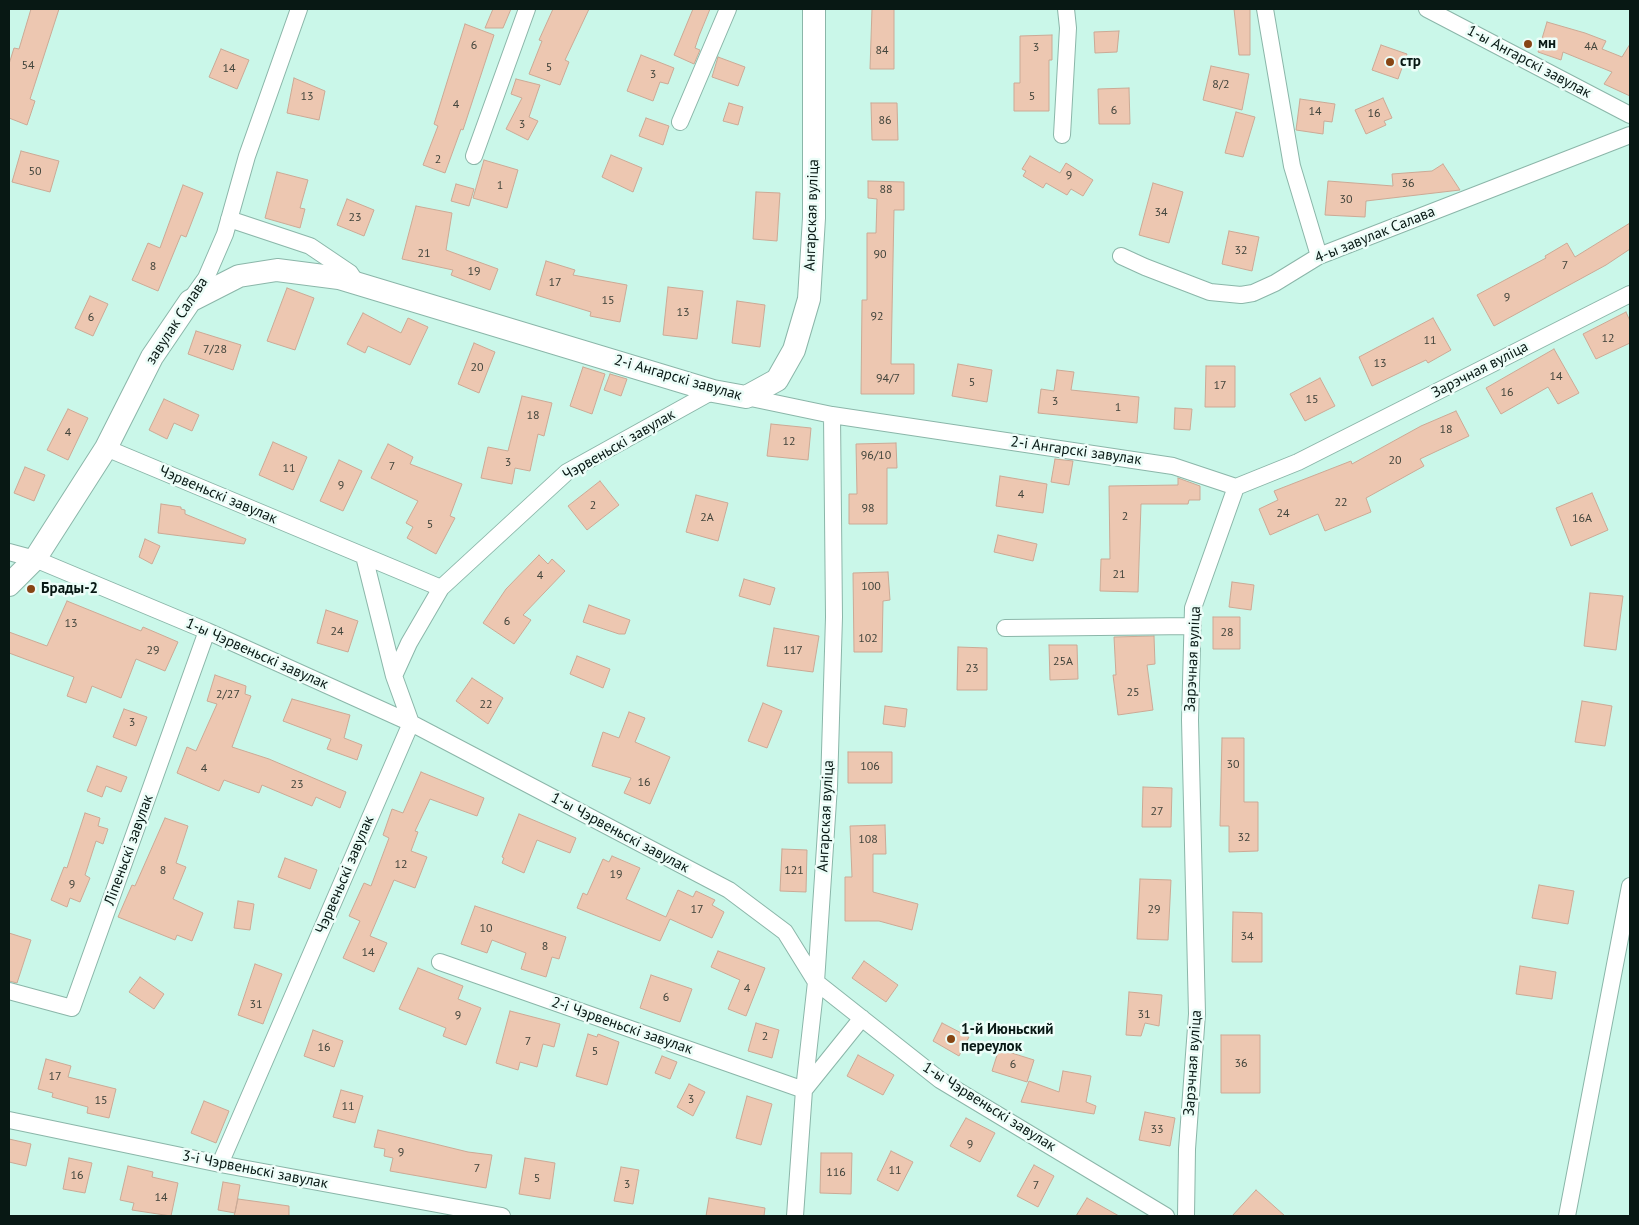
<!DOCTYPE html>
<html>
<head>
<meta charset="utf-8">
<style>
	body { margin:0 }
	#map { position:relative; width:1639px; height:1225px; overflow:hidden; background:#caf7e9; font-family:"PT Sans",sans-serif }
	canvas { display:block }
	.frame { position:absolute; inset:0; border:10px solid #081814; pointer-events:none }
</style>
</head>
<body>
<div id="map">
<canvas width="1639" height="1225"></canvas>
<div class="frame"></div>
</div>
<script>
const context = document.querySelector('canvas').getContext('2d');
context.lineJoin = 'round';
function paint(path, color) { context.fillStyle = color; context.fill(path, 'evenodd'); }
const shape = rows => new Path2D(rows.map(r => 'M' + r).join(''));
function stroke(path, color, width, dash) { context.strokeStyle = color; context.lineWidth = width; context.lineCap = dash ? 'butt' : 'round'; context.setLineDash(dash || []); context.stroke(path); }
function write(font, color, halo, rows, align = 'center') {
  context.font = font + ' "PT Sans",sans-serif'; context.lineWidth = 5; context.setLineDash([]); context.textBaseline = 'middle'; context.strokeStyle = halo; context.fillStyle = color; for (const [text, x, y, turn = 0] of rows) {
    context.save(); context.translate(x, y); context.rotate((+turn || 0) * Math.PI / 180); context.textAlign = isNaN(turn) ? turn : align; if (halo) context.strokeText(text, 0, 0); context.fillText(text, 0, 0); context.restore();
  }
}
const building = shape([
	[31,9,59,9,30,99,35,101,27,125,9,118,9,64,14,48,19,49,31,9],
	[493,9,511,9,503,28,485,28,493,9],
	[553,9,589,9,565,60,569,62,560,85,529,74,542,41,539,40,553,9],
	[693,9,710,9,699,36,695,48,700,50,694,64,674,55,693,9],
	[872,9,894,9,894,69,870,69,872,9],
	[1234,9,1250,9,1250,55,1239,55,1234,9],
	[1547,22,1585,33,1606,41,1602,49,1622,57,1630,44,1630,96,1604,84,1612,72,1563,52,1561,60,1538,52,1547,22],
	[465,24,494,35,463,130,461,129,445,173,423,165,438,126,434,124,465,24],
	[1119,31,1117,52,1095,53,1094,32,1119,31],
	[1052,35,1052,60,1049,60,1049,111,1014,111,1014,83,1020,83,1020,36,1052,35],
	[1381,45,1407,54,1398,79,1372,70,1381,45],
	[221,49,249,60,237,89,209,77,221,49],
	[641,55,674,68,668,84,660,82,653,101,627,91,641,55],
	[718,57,745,67,738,86,712,77,718,57],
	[1211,66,1249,74,1242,110,1203,100,1211,66],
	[294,78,325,91,319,120,287,113,294,78],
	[516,79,540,85,529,117,538,121,528,140,506,129,522,98,511,94,516,79],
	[1129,88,1130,124,1099,124,1098,89,1129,88],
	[1383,98,1392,118,1384,121,1386,125,1366,134,1355,110,1383,98],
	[1300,99,1335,104,1332,122,1324,121,1323,134,1296,130,1300,99],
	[729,103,743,107,738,125,723,121,729,103],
	[871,103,897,103,898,140,872,140,871,103],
	[1236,112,1255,117,1243,157,1225,153,1236,112],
	[646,118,669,126,663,145,639,136,646,118],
	[21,151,59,161,50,192,12,182,21,151],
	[611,155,642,168,633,192,602,177,611,155],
	[1030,156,1060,173,1066,163,1093,180,1083,196,1071,189,1067,195,1046,183,1043,188,1023,176,1026,171,1022,169,1030,156],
	[484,160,518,170,507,208,473,198,484,160],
	[1443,164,1460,190,1366,201,1365,217,1325,215,1328,181,1393,186,1392,174,1432,171,1443,164],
	[277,172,308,180,300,208,305,209,300,228,265,218,277,172],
	[868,181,904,182,904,210,894,210,891,364,914,364,914,394,861,394,862,300,867,300,867,233,876,233,877,199,868,198,868,181],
	[1153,183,1183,192,1169,243,1139,235,1153,183],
	[456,184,474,189,469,206,451,201,456,184],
	[183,185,203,193,186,237,181,235,158,291,132,280,148,243,160,248,183,185],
	[756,192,780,193,777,241,753,239,756,192],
	[347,199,374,210,364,236,337,225,347,199],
	[416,206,452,213,446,250,498,269,490,290,451,275,453,270,402,259,416,206],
	[1630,223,1630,249,1606,265,1494,326,1477,295,1546,258,1545,256,1567,243,1575,257,1630,223],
	[1229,231,1259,237,1252,271,1222,264,1229,231],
	[546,261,575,270,573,275,627,285,620,322,590,316,591,312,536,295,546,261],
	[668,287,703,291,697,339,663,335,668,287],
	[287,288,314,298,295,350,267,341,287,288],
	[90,296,108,304,93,336,75,328,90,296],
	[737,301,765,305,760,347,732,343,737,301],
	[1626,312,1630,321,1630,343,1596,359,1583,334,1626,312],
	[363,313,401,333,408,318,428,327,410,365,368,346,365,353,347,344,363,313],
	[1433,318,1451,350,1428,363,1426,360,1372,386,1359,357,1433,318],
	[196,331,241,345,233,370,188,354,196,331],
	[474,343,495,352,479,393,458,384,474,343],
	[1554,349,1579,393,1558,404,1548,387,1501,414,1486,388,1554,349],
	[958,364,992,370,987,402,952,396,958,364],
	[1206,366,1235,366,1235,407,1205,407,1206,366],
	[583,367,605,374,592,414,570,406,583,367],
	[1057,370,1074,372,1071,390,1139,397,1137,423,1038,413,1041,389,1054,391,1057,370],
	[610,374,627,379,621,396,604,390,610,374],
	[1320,378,1335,406,1305,421,1290,394,1320,378],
	[522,396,552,403,544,436,538,434,530,471,515,468,512,484,481,478,488,447,508,451,522,396],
	[164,399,199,415,192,431,174,423,167,439,149,430,164,399],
	[1175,408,1192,409,1190,430,1174,429,1175,408],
	[68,409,88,418,68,460,47,450,68,409],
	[1456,411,1469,436,1420,459,1424,466,1366,498,1371,512,1325,531,1318,514,1270,535,1259,509,1278,500,1274,491,1351,461,1352,464,1421,426,1456,411],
	[771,424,811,428,808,460,767,456,771,424],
	[273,442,307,457,293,490,259,475,273,442],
	[896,443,897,468,887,468,887,524,849,524,849,494,857,494,856,444,896,443],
	[388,444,413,457,410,464,462,484,450,516,455,518,436,554,407,538,413,527,406,523,418,501,371,478,388,444],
	[1055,459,1073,461,1069,485,1051,482,1055,459],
	[339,460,362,471,343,511,320,501,339,460],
	[25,467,45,475,34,501,14,493,25,467],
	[1000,476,1047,484,1043,513,996,506,1000,476],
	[1178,478,1200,486,1200,500,1189,500,1188,504,1141,504,1138,592,1100,591,1101,559,1110,559,1109,486,1178,485,1178,478],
	[600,481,619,505,587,530,568,506,600,481],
	[1592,493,1608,530,1571,546,1556,508,1592,493],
	[696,495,728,503,718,541,686,532,696,495],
	[161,504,181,507,181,509,185,510,185,514,246,539,244,544,158,533,161,504],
	[998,535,1037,544,1033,561,994,552,998,535],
	[145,539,160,546,152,564,139,557,145,539],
	[539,555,548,564,552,559,565,571,523,615,531,620,514,644,483,623,506,589,539,555],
	[888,572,890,600,883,601,882,652,854,652,853,573,888,572],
	[744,579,775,588,770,605,739,596,744,579],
	[1232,582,1254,585,1251,610,1229,607,1232,582],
	[1590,593,1623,596,1616,650,1584,646,1590,593],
	[67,601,141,631,143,627,178,642,165,671,136,659,121,698,92,686,86,703,67,696,74,677,9,653,9,632,47,646,67,601],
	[589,605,630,620,625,634,619,634,583,622,589,605],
	[326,610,358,621,348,652,317,643,326,610],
	[1213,617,1240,617,1240,649,1213,649,1213,617],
	[774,628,819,636,813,672,767,666,774,628],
	[1154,636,1155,664,1147,665,1153,710,1118,715,1113,675,1116,675,1114,637,1154,636],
	[1049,645,1077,645,1078,679,1050,680,1049,645],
	[958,647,987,648,987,690,957,690,958,647],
	[577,656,610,669,603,688,570,674,577,656],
	[215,675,246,686,245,694,251,696,232,747,269,759,346,792,340,808,316,797,312,806,262,785,259,793,224,780,219,791,177,773,187,747,196,751,217,704,207,701,215,675],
	[472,678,503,698,488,724,456,701,472,678],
	[292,699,350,715,344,738,362,745,357,760,327,749,331,739,283,721,292,699],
	[1582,701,1612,706,1605,746,1575,742,1582,701],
	[763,703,782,711,767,748,748,741,763,703],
	[885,706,907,709,905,727,883,724,885,706],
	[124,709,147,717,136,746,113,737,124,709],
	[629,712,645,718,635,742,670,757,650,804,624,793,631,778,592,766,603,732,619,738,629,712],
	[1222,738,1244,738,1244,802,1258,802,1258,851,1229,852,1229,826,1220,826,1222,738],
	[848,752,892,752,892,783,848,783,848,752],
	[97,766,127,777,121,792,106,786,102,797,87,791,97,766],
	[421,772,484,798,477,816,430,799,415,831,418,832,411,851,427,857,415,888,394,880,370,936,387,943,374,972,343,958,360,921,349,916,364,883,371,886,389,838,383,835,392,809,403,813,421,772],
	[1143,787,1172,788,1171,827,1142,827,1143,787],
	[85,813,100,818,98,826,108,829,103,844,96,841,85,875,90,878,80,902,70,898,67,907,51,900,64,867,67,868,85,813],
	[519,814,576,838,570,853,537,840,524,873,502,863,504,858,502,857,519,814],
	[165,818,188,826,176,863,186,867,173,899,203,913,192,941,177,935,175,940,118,917,132,885,135,886,165,818],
	[885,825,886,854,873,854,873,892,918,904,912,930,879,921,845,921,845,877,852,877,850,826,885,825],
	[782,849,807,850,806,892,780,891,782,849],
	[612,856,640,868,626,899,666,917,678,890,693,897,696,891,715,900,712,905,724,912,712,938,670,919,660,941,577,908,583,893,587,895,603,859,609,862,612,856],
	[285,858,317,870,310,889,278,877,285,858],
	[1140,879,1171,880,1168,940,1137,939,1140,879],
	[1539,885,1574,891,1568,924,1532,918,1539,885],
	[238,901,254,904,250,930,234,928,238,901],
	[475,906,566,937,559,959,552,957,546,977,521,969,526,953,492,940,487,953,461,944,475,906],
	[1233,912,1262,913,1262,962,1232,962,1233,912],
	[9,933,31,940,17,983,9,981,9,933],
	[718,951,765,968,746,1016,728,1009,740,980,711,967,718,951],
	[864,961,898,985,886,1002,852,978,864,961],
	[255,964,282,974,263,1024,238,1015,255,964],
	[1520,966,1556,972,1552,999,1516,994,1520,966],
	[418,968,463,986,458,999,481,1008,466,1045,443,1036,446,1028,399,1009,418,968],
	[651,975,692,989,680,1022,640,1008,651,975],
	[140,977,164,994,154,1009,129,992,140,977],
	[1129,992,1162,995,1159,1026,1145,1023,1141,1036,1126,1035,1129,992],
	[510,1011,560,1024,554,1047,543,1044,537,1067,520,1062,518,1070,496,1063,510,1011],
	[756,1023,779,1030,772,1058,748,1051,756,1023],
	[942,1023,969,1037,959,1056,933,1041,942,1023],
	[313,1030,343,1041,334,1067,304,1056,313,1030],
	[588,1034,597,1037,598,1034,619,1042,607,1085,576,1076,588,1034],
	[1221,1035,1260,1035,1260,1093,1221,1093,1221,1035],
	[999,1049,1034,1060,1027,1082,992,1071,999,1049],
	[858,1055,894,1075,883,1095,847,1076,858,1055],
	[662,1056,677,1062,670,1079,655,1073,662,1056],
	[46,1059,71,1066,68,1077,116,1089,109,1118,87,1113,88,1107,52,1097,53,1093,38,1089,46,1059],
	[1063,1071,1091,1076,1086,1102,1096,1106,1094,1114,1021,1102,1029,1081,1059,1092,1063,1071],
	[689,1084,705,1092,693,1116,677,1107,689,1084],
	[341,1090,363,1096,355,1123,333,1117,341,1090],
	[747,1096,772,1104,761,1145,736,1138,747,1096],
	[204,1101,229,1111,216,1143,191,1133,204,1101],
	[1145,1112,1175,1118,1170,1146,1139,1140,1145,1112],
	[966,1118,995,1133,980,1162,950,1146,966,1118],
	[378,1130,468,1152,492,1155,486,1188,390,1171,393,1158,384,1156,385,1149,374,1147,378,1130],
	[9,1139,31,1144,26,1166,9,1162,9,1139],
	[891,1151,913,1162,898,1191,877,1180,891,1151],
	[821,1153,852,1153,851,1194,820,1193,821,1153],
	[69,1158,92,1163,85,1193,63,1189,69,1158],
	[525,1158,555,1163,550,1199,519,1194,525,1158],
	[1034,1165,1054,1176,1038,1207,1017,1196,1034,1165],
	[128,1166,153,1172,152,1177,178,1183,171,1216,132,1210,134,1203,120,1200,128,1166],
	[621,1167,639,1170,633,1204,614,1201,621,1167],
	[223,1182,240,1185,235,1213,218,1210,223,1182],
	[1256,1190,1285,1216,1232,1216,1256,1190],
	[709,1198,765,1208,764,1216,706,1216,709,1198],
	[1087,1198,1119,1216,1076,1216,1087,1198],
	[238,1199,289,1206,289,1216,234,1216,238,1199]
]);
const street = shape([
	[1265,9,1292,166,1319,256],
	[1427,9,1630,115],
	[680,122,728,9],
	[1062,135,1068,28,1066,9],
	[474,156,527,9],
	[229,219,310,246,350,273,356,282],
	[1121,256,1145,267,1210,292,1241,295,1253,293,1275,283,1319,256,1630,135],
	[191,299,206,278,225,234,247,156,299,9],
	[746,397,832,415,1173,466,1236,487],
	[106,448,441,588],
	[9,552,35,559,207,631,411,723,729,890,785,932,816,982,940,1080,1166,1216],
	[364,556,394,676],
	[1005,628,1193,626],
	[440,962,804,1090,862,1018],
	[9,991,72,1008,207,631],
	[9,1120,220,1164,502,1216],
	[220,1164,411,723,394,676,409,643,441,588,567,472,713,391],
	[795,1216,804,1090,816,982,829,786,834,617,832,415],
	[1186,1216,1187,1149,1197,1014,1190,720,1193,608,1236,487,1298,462,1630,294],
	[1567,1216,1630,886]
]);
const secondary = shape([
	[9,585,35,559,106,448,152,357,190,301,239,276,277,270,339,278,713,391,746,397,777,380,794,350,809,299,814,218,814,9]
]);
const markers = [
	[1528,44,5,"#874514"],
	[1390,62,5,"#874514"],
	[31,589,5,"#874514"],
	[951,1039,5,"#874514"]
];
const numberNames = [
	["6",474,46],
	["4А",1591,47],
	["3",1036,48],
	["84",882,51],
	["54",28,66],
	["5",549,68],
	["14",229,69],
	["3",653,75],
	["8/2",1221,85],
	["13",307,97],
	["5",1032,97],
	["4",456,105],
	["6",1114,111],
	["14",1315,112],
	["16",1374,114],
	["86",885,121],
	["3",522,125],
	["2",438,160],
	["50",35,172],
	["9",1069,176],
	["36",1408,184],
	["1",500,186],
	["88",886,190],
	["30",1346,200],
	["34",1161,213],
	["23",355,218],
	["32",1241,251],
	["21",424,254],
	["90",880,255],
	["7",1565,266],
	["8",153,267],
	["19",474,272],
	["17",555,283],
	["9",1507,298],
	["15",608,301],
	["13",683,313],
	["92",877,317],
	["6",91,318],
	["12",1608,339],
	["11",1430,341],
	["7/28",215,350],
	["13",1380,364],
	["20",477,368],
	["14",1556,377],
	["94/7",888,379],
	["5",972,383],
	["17",1220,386],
	["16",1507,393],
	["15",1312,400],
	["3",1055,402],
	["1",1118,408],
	["18",533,416],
	["18",1446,430],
	["4",68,433],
	["12",789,442],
	["96/10",876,456],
	["20",1395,461],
	["3",508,463],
	["7",392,467],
	["11",289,469],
	["9",341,486],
	["4",1021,495],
	["22",1341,503],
	["2",593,506],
	["98",868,509],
	["24",1283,514],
	["2",1125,517],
	["2А",707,518],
	["16А",1582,519],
	["5",430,525],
	["21",1119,575],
	["4",540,576],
	["100",871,587],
	["6",507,622],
	["13",71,624],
	["24",337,632],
	["28",1227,633],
	["102",868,639],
	["29",153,651],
	["117",793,651],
	["25А",1063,662],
	["23",972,669],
	["25",1133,693],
	["2/27",228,695],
	["22",486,705],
	["3",132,723],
	["30",1233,765],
	["106",870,767],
	["4",204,769],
	["16",644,783],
	["23",297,785],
	["27",1157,812],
	["32",1244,838],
	["108",868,840],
	["12",401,865],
	["8",163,871],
	["121",794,871],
	["19",616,875],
	["9",72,885],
	["17",697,910],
	["29",1154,910],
	["10",486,929],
	["34",1247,937],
	["8",545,947],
	["14",368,953],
	["4",747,989],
	["6",666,998],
	["31",256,1005],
	["31",1144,1015],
	["9",458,1016],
	["2",765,1037],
	["7",528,1042],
	["16",324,1048],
	["5",595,1052],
	["36",1241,1064],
	["6",1013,1065],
	["17",55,1077],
	["3",691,1100],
	["15",101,1101],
	["11",348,1107],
	["33",1157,1130],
	["9",970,1145],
	["9",401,1153],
	["7",477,1169],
	["11",895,1171],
	["116",836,1173],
	["16",77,1176],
	["5",537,1179],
	["3",627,1185],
	["7",1036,1186],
	["14",161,1198]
];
const poiNames = [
	["мн",1538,44],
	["стр",1400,62],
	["Брады-2",41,589],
	["1-й Июньский",961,1030],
	["переулок",961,1047]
];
const streetNames = [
	["1-ы Ангарскі завулак",1529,62,28],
	["Ангарская вуліца",812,215,-88],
	["4-ы завулак Салава",1375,235,-22],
	["завулак Салава",177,321,-57],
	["Зарэчная вуліца",1480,370,-27],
	["2-і Ангарскі завулак",678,378,16],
	["Чэрвеньскі завулак",619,445,-30],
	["2-і Ангарскі завулак",1076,451,8],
	["Чэрвеньскі завулак",218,495,23],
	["1-ы Чэрвеньскі завулак",257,654,24],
	["Зарэчная вуліца",1193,659,-87],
	["Ангарская вуліца",826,816,-87],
	["1-ы Чэрвеньскі завулак",620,833,28],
	["Ліпеньскі завулак",129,850,-70],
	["Чэрвеньскі завулак",345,875,-67],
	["2-і Чэрвеньскі завулак",622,1026,19],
	["Зарэчная вуліца",1193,1063,-86],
	["1-ы Чэрвеньскі завулак",989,1107,32],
	["3-і Чэрвеньскі завулак",255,1170,11]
];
paint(building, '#edc7b1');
stroke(building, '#cba995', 1);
stroke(street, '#8bb6a9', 18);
stroke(secondary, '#8bb6a9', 24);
stroke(street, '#fff', 16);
stroke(secondary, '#fff', 22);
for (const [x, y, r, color] of markers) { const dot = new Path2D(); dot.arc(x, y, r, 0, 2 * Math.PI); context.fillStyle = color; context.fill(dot); stroke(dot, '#ecfdf8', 2); }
write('12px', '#41443b', null, numberNames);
write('bold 15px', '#081814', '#ecfdf8', poiNames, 'left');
write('15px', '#081814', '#ecfdf8', streetNames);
</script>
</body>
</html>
